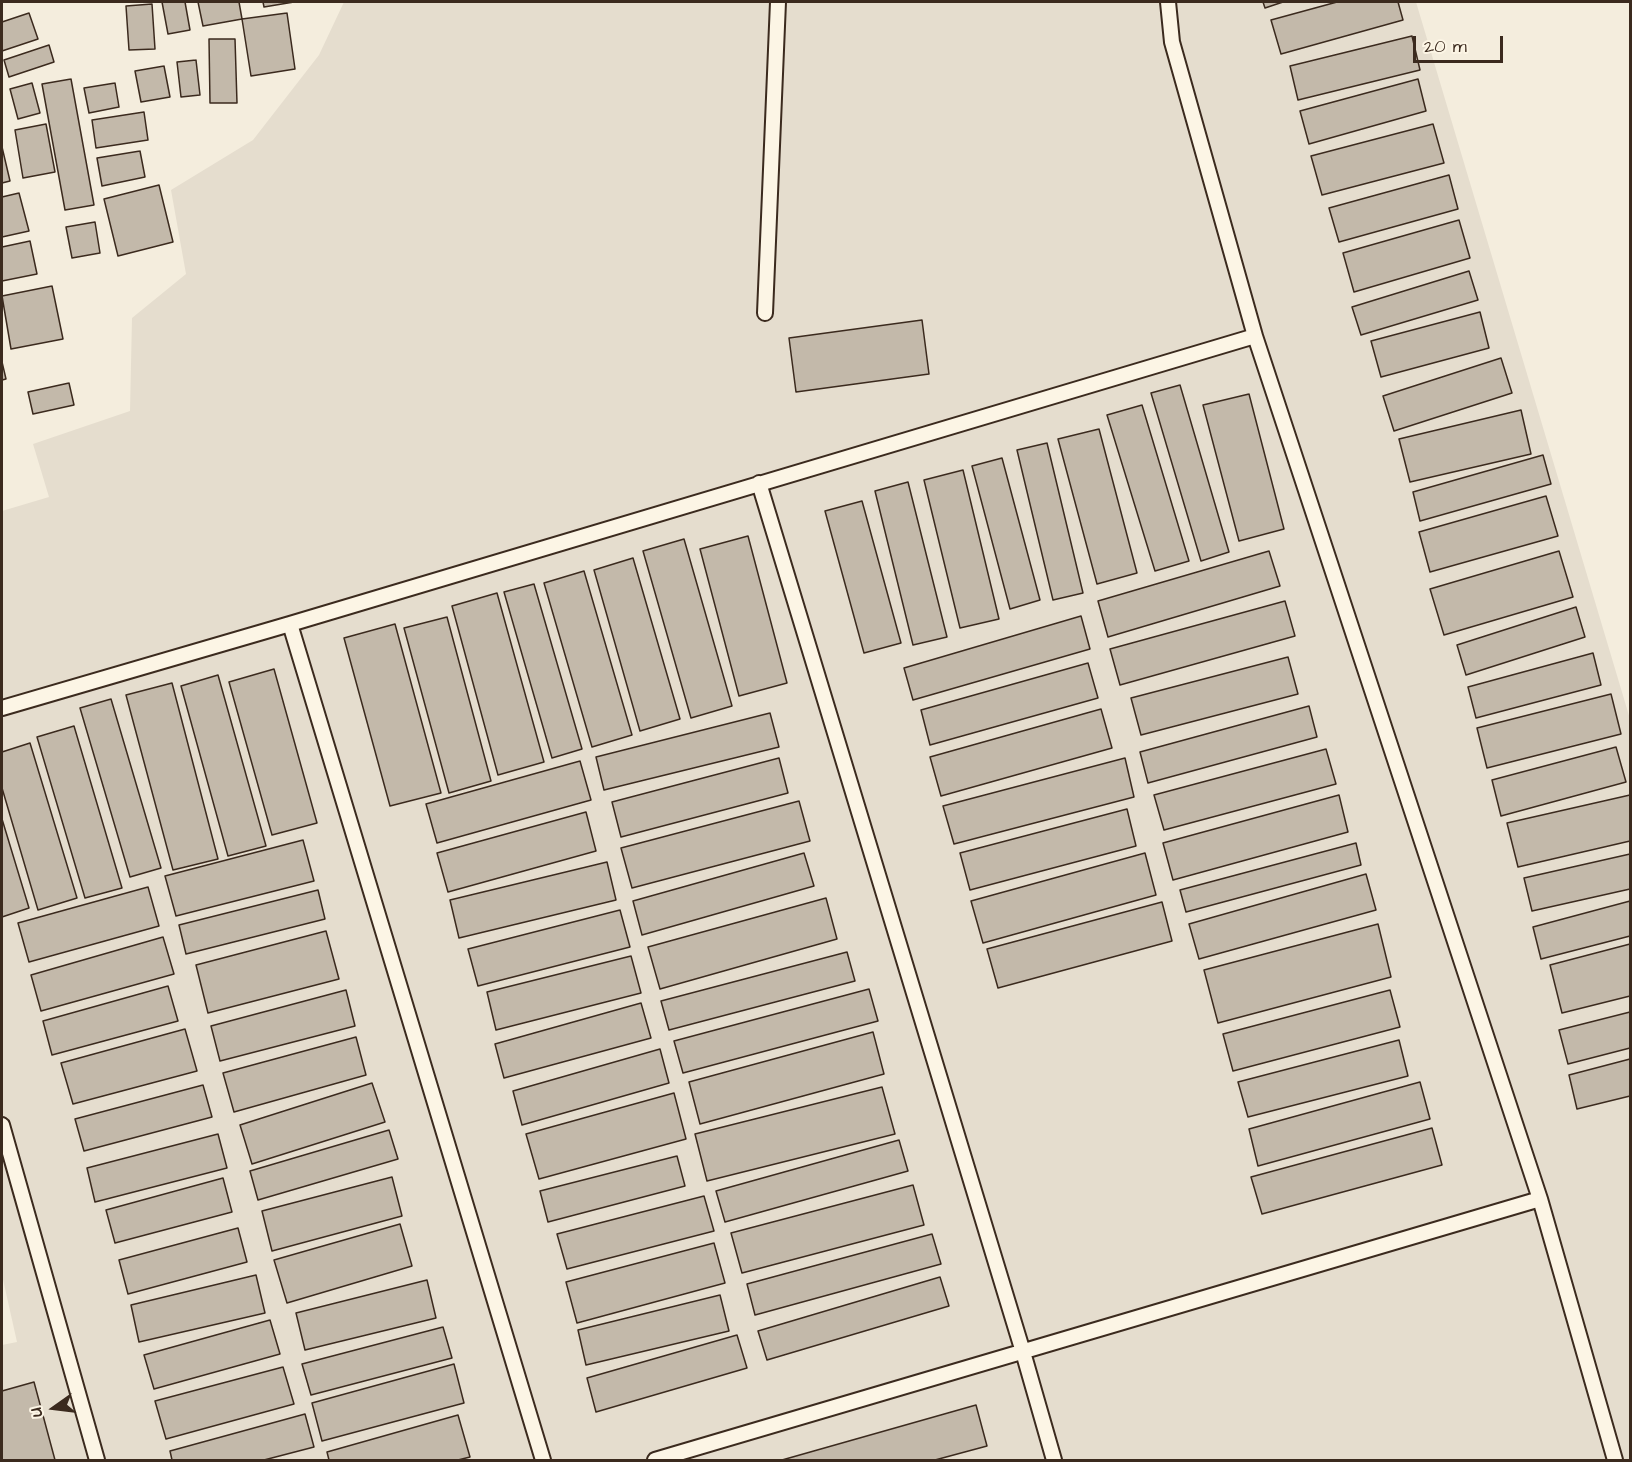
<!DOCTYPE html>
<html>
<head>
<meta charset="utf-8">
<style>
	body { margin:0 }
	#map { position:relative; width:1632px; height:1462px; overflow:hidden; background:#f4eddd; font-family:"Architects Daughter",sans-serif }
	canvas { display:block }
	.frame { position:absolute; inset:0; border:3px solid #3b2a1e; pointer-events:none }
	.north { position:absolute; left:24px; top:1378px; width:60px; height:60px; -webkit-text-stroke:4px #fcf5e5; paint-order:stroke; rotate:256deg; font-size:16px; font-weight:700; line-height:24px; text-align:center; color:#3b2a1e }
	.north::after { content:''; display:block; margin:auto; width:21px; height:27px; background:#3b2a1e; clip-path:polygon(50% 0,100% 100%,50% 72%,0 100%) }
	.scale { position:absolute; left:1413px; top:36px; width:90px; height:27px; box-sizing:border-box; border:3px solid #3b2a1e; border-top:0; padding-left:8px; font-size:18px; line-height:21px; white-space:nowrap; color:#3b2a1e; -webkit-text-stroke:4px #fcf5e5; paint-order:stroke }
</style>
</head>
<body>
<div id="map">
<canvas width="1632" height="1462"></canvas>
<div class="frame"></div>
<div class="north">U</div>
<div class="scale">20 m</div>
</div>
<script>
const context = document.querySelector('canvas').getContext('2d');
context.lineJoin = 'round';
function paint(path, color) { context.fillStyle = color; context.fill(path, 'evenodd'); }
const shape = rows => new Path2D(rows.map(r => 'M' + r).join(''));
function stroke(path, color, width, dash) { context.strokeStyle = color; context.lineWidth = width; context.lineCap = dash ? 'butt' : 'round'; context.setLineDash(dash || []); context.stroke(path); }
const built = shape([
	[344,2,1416,2,1630,719,1630,1460,2,1460,2,1345,17,1342,2,1275,2,511,49,497,33,444,130,411,132,318,186,274,171,190,253,140,319,55]
]);
const building = shape([
	[162,2,185,2,190,30,168,34,162,2],
	[198,2,239,2,242,19,203,26,198,2],
	[263,2,294,2,264,7,263,2],
	[1263,2,1283,2,1265,8,1263,2],
	[1337,2,1398,2,1403,20,1281,54,1271,20,1337,2],
	[152,4,155,49,129,50,126,6,152,4],
	[29,13,38,39,2,51,2,22,29,13],
	[287,13,295,69,251,76,242,19,287,13],
	[1412,36,1420,70,1298,100,1290,66,1412,36],
	[209,39,235,39,237,103,210,103,209,39],
	[49,45,54,62,9,77,4,60,49,45],
	[196,60,200,95,181,97,177,62,196,60],
	[164,66,170,97,141,102,135,71,164,66],
	[71,79,94,205,65,210,42,84,71,79],
	[1418,79,1426,111,1309,144,1300,111,1418,79],
	[32,83,40,113,18,119,10,89,32,83],
	[115,83,119,107,89,113,84,88,115,83],
	[144,112,148,140,96,148,92,120,144,112],
	[46,124,55,172,23,178,15,130,46,124],
	[1433,124,1444,163,1322,195,1311,156,1433,124],
	[2,147,10,181,2,183,2,147],
	[140,151,145,177,102,186,97,158,140,151],
	[1449,175,1458,209,1339,242,1329,208,1449,175],
	[159,185,173,242,118,256,104,199,159,185],
	[19,193,29,231,2,237,2,197,19,193],
	[1459,220,1470,258,1354,292,1343,253,1459,220],
	[95,222,100,253,72,258,66,227,95,222],
	[30,241,37,274,2,281,2,247,30,241],
	[1469,271,1478,300,1361,335,1352,307,1469,271],
	[52,286,63,339,11,349,2,296,52,286],
	[1480,312,1489,348,1381,377,1371,341,1480,312],
	[922,320,929,374,796,392,789,338,922,320],
	[1501,358,1512,393,1394,431,1383,396,1501,358],
	[2,362,6,379,2,380,2,362],
	[69,383,74,405,33,414,28,392,69,383],
	[1180,385,1229,552,1201,561,1151,393,1180,385],
	[1249,394,1284,529,1239,541,1203,405,1249,394],
	[1142,405,1189,561,1155,571,1107,415,1142,405],
	[1521,410,1531,454,1410,482,1399,439,1521,410],
	[1099,429,1137,573,1097,584,1058,439,1099,429],
	[1047,443,1083,593,1053,600,1017,450,1047,443],
	[1543,455,1551,484,1420,521,1413,492,1543,455],
	[1002,458,1040,600,1010,609,972,466,1002,458],
	[963,470,999,619,960,628,924,480,963,470],
	[908,482,947,637,913,645,875,491,908,482],
	[1546,496,1558,536,1430,572,1419,532,1546,496],
	[862,501,901,643,864,653,825,511,862,501],
	[748,536,787,683,739,696,700,549,748,536],
	[684,539,732,706,691,718,643,551,684,539],
	[1269,551,1280,586,1108,637,1098,601,1269,551],
	[1559,551,1573,597,1444,635,1430,589,1559,551],
	[633,558,680,719,640,731,594,570,633,558],
	[584,571,632,735,592,747,544,583,584,571],
	[534,584,582,749,552,758,504,592,534,584],
	[497,593,544,762,498,775,452,606,497,593],
	[1285,601,1295,636,1120,685,1110,649,1285,601],
	[1576,607,1585,637,1466,675,1457,645,1576,607],
	[1081,616,1090,649,913,700,904,668,1081,616],
	[447,617,491,781,449,793,404,628,447,617],
	[395,624,441,793,390,806,344,638,395,624],
	[1593,653,1601,685,1476,718,1468,687,1593,653],
	[1288,657,1298,694,1141,735,1131,698,1288,657],
	[1088,663,1098,698,930,745,921,710,1088,663],
	[274,669,317,823,272,835,229,682,274,669],
	[218,675,266,846,228,856,181,686,218,675],
	[172,683,218,859,173,870,126,695,172,683],
	[1611,694,1621,734,1487,768,1477,728,1611,694],
	[111,699,161,868,130,877,80,708,111,699],
	[1309,706,1317,737,1148,783,1140,752,1309,706],
	[1101,709,1112,748,941,796,930,757,1101,709],
	[770,713,779,747,604,790,596,757,770,713],
	[74,726,122,888,85,898,37,737,74,726],
	[30,743,77,898,38,910,2,788,2,752,30,743],
	[1616,747,1626,782,1501,816,1492,780,1616,747],
	[1326,749,1336,784,1164,830,1154,795,1326,749],
	[779,758,788,793,621,837,612,802,779,758],
	[1125,758,1134,797,954,844,943,806,1125,758],
	[580,761,591,800,437,843,426,804,580,761],
	[1339,795,1348,832,1173,880,1163,843,1339,795],
	[1630,795,1630,841,1518,867,1507,823,1630,795],
	[799,801,810,841,632,888,621,848,799,801],
	[1127,809,1136,846,970,890,960,853,1127,809],
	[586,812,596,851,448,892,437,853,586,812],
	[2,819,29,908,2,917,2,819],
	[303,840,314,881,176,916,165,876,303,840],
	[1356,843,1361,865,1186,912,1180,890,1356,843],
	[804,853,814,886,642,935,633,901,804,853],
	[1145,853,1156,895,983,943,971,901,1145,853],
	[1630,854,1630,889,1532,911,1524,878,1630,854],
	[607,862,616,900,459,938,450,900,607,862],
	[1366,874,1376,910,1199,959,1189,924,1366,874],
	[148,887,159,926,29,962,18,923,148,887],
	[318,890,325,919,186,954,179,925,318,890],
	[826,898,837,939,660,989,648,947,826,898],
	[1630,901,1630,936,1541,959,1533,927,1630,901],
	[1162,902,1172,941,998,988,987,949,1162,902],
	[620,910,630,947,478,986,468,949,620,910],
	[1378,924,1391,977,1218,1023,1204,970,1378,924],
	[326,931,339,979,208,1013,196,965,326,931],
	[163,937,174,974,41,1011,31,975,163,937],
	[1630,944,1630,996,1562,1013,1550,965,1630,944],
	[847,952,855,981,669,1030,661,1001,847,952],
	[631,956,641,993,496,1030,487,992,631,956],
	[168,986,178,1021,52,1055,43,1021,168,986],
	[869,989,878,1021,683,1073,674,1041,869,989],
	[346,990,355,1026,220,1061,211,1026,346,990],
	[1390,990,1400,1027,1233,1071,1223,1034,1390,990],
	[641,1003,651,1038,504,1078,495,1044,641,1003],
	[1630,1012,1630,1048,1568,1064,1559,1030,1630,1012],
	[185,1029,197,1071,73,1104,61,1063,185,1029],
	[873,1032,884,1074,700,1124,689,1082,873,1032],
	[356,1037,366,1075,234,1112,223,1073,356,1037],
	[1399,1040,1408,1076,1248,1117,1238,1082,1399,1040],
	[660,1049,669,1083,522,1125,513,1091,660,1049],
	[1630,1059,1630,1096,1577,1109,1569,1075,1630,1059],
	[1420,1082,1430,1119,1258,1166,1249,1129,1420,1082],
	[372,1083,385,1122,252,1164,240,1125,372,1083],
	[203,1085,212,1117,84,1151,75,1119,203,1085],
	[882,1087,895,1134,707,1181,695,1134,882,1087],
	[674,1093,686,1139,539,1179,526,1134,674,1093],
	[1432,1128,1442,1165,1262,1214,1251,1177,1432,1128],
	[389,1130,398,1159,258,1200,250,1171,389,1130],
	[218,1134,227,1168,95,1202,87,1168,218,1134],
	[899,1140,908,1171,725,1222,716,1191,899,1140],
	[677,1156,685,1186,548,1222,540,1191,677,1156],
	[392,1177,402,1216,272,1251,262,1211,392,1177],
	[223,1178,232,1212,115,1243,106,1210,223,1178],
	[913,1185,924,1225,742,1273,731,1233,913,1185],
	[704,1196,714,1231,567,1269,557,1234,704,1196],
	[400,1224,412,1266,287,1303,274,1260,400,1224],
	[238,1228,247,1262,128,1294,119,1260,238,1228],
	[932,1234,941,1264,755,1315,747,1284,932,1234],
	[714,1243,725,1283,577,1323,566,1282,714,1243],
	[256,1275,265,1313,139,1342,131,1305,256,1275],
	[940,1277,949,1306,767,1360,758,1331,940,1277],
	[427,1280,436,1318,305,1350,296,1313,427,1280],
	[720,1295,729,1331,586,1365,578,1330,720,1295],
	[270,1320,280,1354,154,1389,144,1355,270,1320],
	[443,1327,452,1358,311,1395,302,1364,443,1327],
	[737,1335,747,1368,596,1412,587,1378,737,1335],
	[454,1364,464,1403,322,1441,312,1403,454,1364],
	[283,1367,294,1404,166,1439,155,1401,283,1367],
	[34,1382,55,1460,2,1460,2,1391,34,1382],
	[976,1405,987,1446,935,1460,782,1460,976,1405],
	[305,1414,314,1447,264,1460,172,1460,170,1451,305,1414],
	[458,1415,470,1457,458,1460,329,1460,327,1452,458,1415]
]);
const service = shape([
	[1168,2,1172,42,1255,336],
	[765,313,778,2],
	[759,483,1023,1352,1054,1460],
	[290,624,543,1460],
	[2,708,290,624,1255,336,1540,1199,1615,1460],
	[2,1125,97,1460],
	[655,1460,1540,1199]
]);
paint(built, '#e5ddce');
paint(building, '#c3b9aa');
stroke(building, '#3b2a1e', 1.5);
stroke(service, '#3b2a1e', 18);
stroke(service, '#fcf5e5', 14);
</script>
</body>
</html>
